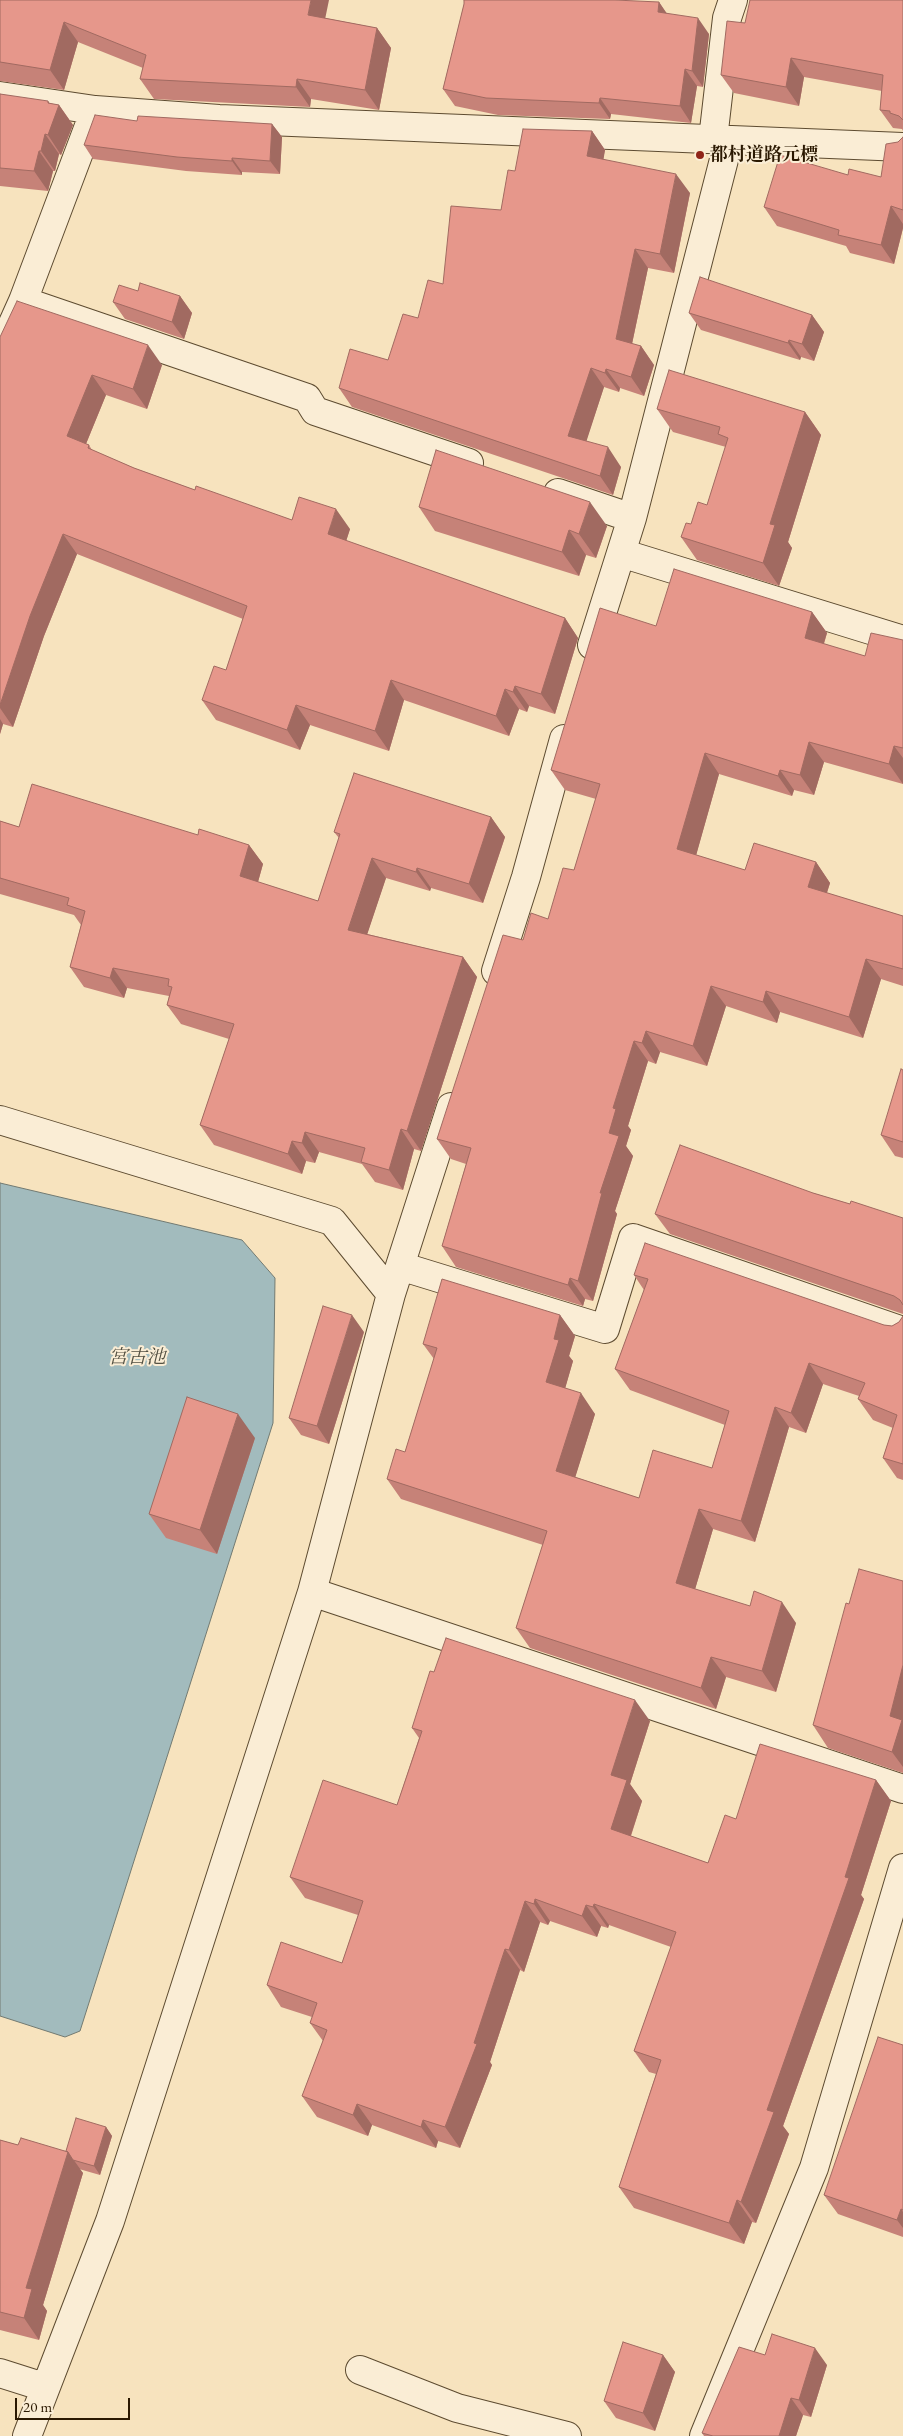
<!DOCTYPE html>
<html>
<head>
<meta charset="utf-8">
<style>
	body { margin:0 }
	#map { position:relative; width:903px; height:2436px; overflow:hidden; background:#f7e3be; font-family:"EB Garamond",serif }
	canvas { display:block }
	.scale { position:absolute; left:15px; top:2398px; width:115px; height:22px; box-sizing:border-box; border:2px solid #2a1801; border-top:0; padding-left:6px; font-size:15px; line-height:18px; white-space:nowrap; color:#2a1801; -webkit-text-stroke:4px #faedd5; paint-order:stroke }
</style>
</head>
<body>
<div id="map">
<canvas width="903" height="2436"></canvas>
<div class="scale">20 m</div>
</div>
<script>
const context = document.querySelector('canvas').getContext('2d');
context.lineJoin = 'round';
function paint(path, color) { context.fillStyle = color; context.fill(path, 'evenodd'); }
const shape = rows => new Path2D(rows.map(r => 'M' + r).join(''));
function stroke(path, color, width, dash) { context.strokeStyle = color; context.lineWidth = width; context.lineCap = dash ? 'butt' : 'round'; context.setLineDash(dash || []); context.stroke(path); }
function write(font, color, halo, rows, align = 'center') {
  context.font = font + ' "EB Garamond","Noto Serif JP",serif'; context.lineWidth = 4; context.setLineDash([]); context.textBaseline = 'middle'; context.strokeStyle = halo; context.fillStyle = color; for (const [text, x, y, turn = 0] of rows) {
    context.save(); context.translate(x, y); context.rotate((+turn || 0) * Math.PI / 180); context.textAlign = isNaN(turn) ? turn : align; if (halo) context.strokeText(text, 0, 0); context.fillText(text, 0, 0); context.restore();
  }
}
const water = shape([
	[0,1183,242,1240,275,1278,273,1423,80,2031,65,2037,0,2016,0,1183]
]);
const street = shape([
	[0,96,95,110,219,119,903,147],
	[713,139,727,18,733,0],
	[23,301,307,398,315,411,469,463],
	[0,352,23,301,95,110],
	[558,493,632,518],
	[621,553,903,640],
	[592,645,632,518,729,140],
	[496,971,526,877,564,739],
	[0,1120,332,1221,391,1294],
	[400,1266,605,1329,633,1238,903,1331],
	[312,1592,903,1789],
	[360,2370,457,2408,567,2436],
	[0,2373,44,2387],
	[27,2436,110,2221,312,1592,391,1294,451,1107],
	[704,2436,814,2168,903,1868]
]);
const wall = shape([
	[0,0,325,18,377,28,391,48,379,110,311,99,310,107,154,99,140,79,143,68,78,42,64,90,0,81],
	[903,0,903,131,902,129,893,128,880,110,882,91,804,77,799,106,734,93,721,75,745,23],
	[659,2,666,13,709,34,703,87,697,86,691,123,611,114,610,119,498,115,455,106,443,89,464,4],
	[0,94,59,105,73,125,61,155,59,154,55,171,53,171,48,191,0,186],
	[137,121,272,124,282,137,280,174,242,172,242,175,186,171,93,159,84,145],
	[592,131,605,150,603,159,690,193,674,273,648,268,632,344,641,346,654,365,644,396,620,388,619,392,604,387,586,441,621,467,613,495,352,407,339,388,388,360,418,318,501,210,515,171],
	[903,137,903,228,894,264,850,253,846,246,777,226,764,207,848,175,881,177,898,142],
	[138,291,180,296,192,313,184,339,125,319,113,302],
	[689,313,812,315,824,332,814,361,801,357,800,360,701,330],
	[0,337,162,365,147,409,106,395,86,444,89,445,92,450,134,468,195,490,292,520,350,529,346,541,565,618,578,638,555,714,529,706,527,712,519,709,509,736,404,700,389,751,310,725,300,750,216,720,202,700,226,670,243,619,77,554,44,636,13,727,3,724,0,734],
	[657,409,805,412,821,435,788,542,792,548,779,586,697,560,681,537,707,505,726,447,673,432],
	[419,507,607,526,596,558,586,555,579,576,435,531],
	[812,612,827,633,824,644,865,656,903,640,903,784,824,762,814,795,794,790,792,796,719,774,696,855,745,870,816,862,830,883,827,893,903,916,903,986,881,979,863,1038,780,1012,777,1023,726,1006,707,1066,660,1052,656,1064,648,1061,628,1126,631,1130,626,1146,633,1156,615,1211,617,1214,593,1301,585,1299,583,1306,456,1267,442,1246,466,1164,451,1159,437,1139,523,940,548,919,574,870,596,799,565,790,551,770,656,626],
	[491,817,505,837,483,903,431,888,430,891,386,878,367,934,463,957,477,977,421,1151,414,1149,403,1190,375,1182,362,1164,319,1152,315,1163,306,1161,302,1174,214,1145,200,1125,229,1039,181,1024,167,1005,169,996,127,988,124,998,84,987,70,967,81,925,74,915,0,894,0,821,19,827,198,835,249,845,263,864,258,882,318,901,339,838,334,832],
	[903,1070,903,1158,895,1156,881,1135],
	[813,1193,850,1204,903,1218,903,1314,670,1234,655,1214],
	[634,1275,884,1325,892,1326,899,1322,903,1316,903,1480,897,1478,883,1458,893,1428,873,1420,858,1399,859,1396,823,1384,806,1433,789,1427,755,1542,713,1529,695,1589,796,1623,776,1692,726,1677,716,1709,530,1648,516,1628,543,1545,401,1499,387,1479,405,1452,434,1359,423,1344,560,1315,575,1336,569,1356,573,1361,565,1388,595,1414,575,1477,639,1498,712,1468,725,1425,630,1390,615,1369,644,1290],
	[364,1332,329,1444,301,1435,289,1418],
	[255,1438,217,1554,166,1538,149,1514],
	[903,1581,903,1773,828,1748,813,1725,849,1604],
	[650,1721,630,1784,642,1801,631,1836,708,1863,736,1819,876,1780,891,1801,861,1895,864,1899,783,2126,789,2134,756,2223,752,2222,744,2244,634,2208,619,2187,656,2074,649,2072,634,2051,671,1947,609,1925,608,1928,601,1926,597,1937,550,1921,548,1925,540,1922,524,1972,520,1970,490,2062,492,2065,460,2148,438,2141,436,2148,372,2125,368,2136,317,2117,302,2096,323,2041,310,2023,312,2017,281,2007,267,1985,342,1963,358,1915,305,1898,290,1877,397,1805,419,1738,412,1728],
	[903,2045,903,2237,838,2214,824,2195],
	[106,2127,112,2136,100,2175,79,2169,83,2173,43,2305,47,2311,39,2340,0,2330,0,2140,18,2145,66,2151],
	[663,2355,675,2372,655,2431,616,2418,604,2401],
	[765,2355,827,2365,811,2417,803,2415,796,2436,704,2436,702,2433]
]);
const shadedWall = shape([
	[311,0,329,0,322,34,308,15],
	[659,2,670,18,658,12],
	[698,18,709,34,703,87,692,71],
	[64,22,78,42,64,90,50,70],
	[377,28,391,48,379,110,365,90],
	[791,58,804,77,799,106,786,87],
	[685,69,697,86,691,123,680,106],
	[297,79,311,99,310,107,296,87],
	[600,98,611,114,610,119,599,103],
	[48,101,56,112,59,105,73,125,61,155,48,135],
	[272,124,282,137,280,174,270,161],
	[592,131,605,150,601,175,587,156],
	[45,134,59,154,55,171,41,151],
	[39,151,53,171,48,191,34,171],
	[232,158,242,172,242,175,232,161],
	[676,174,690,193,674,273,660,254],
	[891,206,903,224,903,228,894,264,881,245],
	[635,249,648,268,629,358,616,339],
	[180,296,192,313,184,339,172,322],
	[812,315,824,332,814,361,802,344],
	[789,340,801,357,800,360,788,343],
	[148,345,162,365,147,409,133,389],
	[641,346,654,365,644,396,631,377],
	[591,368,604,387,582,455,568,436],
	[606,369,620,388,619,392,605,373],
	[92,375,106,395,81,456,67,436],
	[805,412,821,435,788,542,792,548,779,586,763,563,770,524],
	[608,447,621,467,613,495,600,476],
	[590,502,607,526,596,558,579,534],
	[336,509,350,529,342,554,328,534],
	[569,530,586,555,579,576,562,552],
	[63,534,77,554,44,636,13,727,0,708,0,705,30,616],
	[812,612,827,633,819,658,805,638],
	[565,618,578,638,555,714,541,694],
	[391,680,404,700,389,751,375,731],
	[515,686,529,706,527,712,513,692],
	[505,689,519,709,509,736,496,716],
	[296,705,310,725,300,750,287,730],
	[0,719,3,724,0,734],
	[809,742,824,762,814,795,800,775],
	[894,746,903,758,903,784,889,764],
	[705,753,719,774,692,870,677,849],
	[780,770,794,790,792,796,778,776],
	[491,817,505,837,483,903,469,884],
	[249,845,263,864,254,896,240,876],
	[372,858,386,878,362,950,348,930],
	[816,862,830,883,822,907,808,887],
	[417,868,431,888,430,891,416,872],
	[463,957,477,977,421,1151,407,1131],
	[866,959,881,979,863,1038,849,1017],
	[113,968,127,988,124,998,110,978],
	[711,986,726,1006,707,1066,693,1046],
	[766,991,780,1012,777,1023,763,1002],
	[646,1031,660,1052,656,1064,642,1043],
	[634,1041,648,1061,628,1126,631,1130,626,1146,633,1156,615,1211,617,1214,593,1301,578,1281,600,1193,613,1108],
	[401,1129,414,1149,403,1190,389,1170],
	[305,1132,319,1152,315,1163,302,1143],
	[292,1141,306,1161,302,1174,288,1154],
	[570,1278,585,1299,583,1306,568,1285],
	[352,1315,364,1332,329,1444,317,1426],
	[560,1315,575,1336,569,1356,573,1361,561,1403,546,1382,554,1339],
	[809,1363,823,1384,806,1433,791,1413],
	[581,1393,595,1414,571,1491,556,1471],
	[775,1407,789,1427,755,1542,741,1521],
	[238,1414,255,1438,217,1554,200,1530],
	[699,1509,713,1529,691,1603,676,1583],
	[782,1602,796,1623,776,1692,762,1671],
	[711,1657,726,1677,716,1709,701,1688],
	[903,1665,903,1767,892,1752,890,1716],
	[635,1700,650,1721,630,1784,642,1801,626,1850,611,1829,611,1775],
	[876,1780,891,1801,861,1895,864,1899,783,2126,789,2134,756,2223,741,2202,767,2110,845,1877],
	[535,1899,550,1921,548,1925,534,1904],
	[525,1901,540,1922,524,1972,509,1950],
	[594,1904,609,1925,608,1928,593,1907],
	[586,1905,601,1926,597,1937,582,1916],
	[505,1949,520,1970,490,2062,492,2065,460,2148,445,2127,474,2043],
	[357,2104,372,2125,368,2136,353,2115],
	[423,2120,438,2141,436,2148,421,2127],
	[106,2127,112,2136,100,2175,94,2166],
	[68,2152,83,2173,43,2305,47,2311,39,2340,24,2318,26,2288],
	[737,2200,752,2222,744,2244,729,2223],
	[901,2209,903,2212,903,2228,897,2220],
	[815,2348,827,2365,811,2417,799,2400],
	[663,2355,675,2372,655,2431,643,2413],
	[791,2398,803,2415,796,2436,779,2436]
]);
const building = shape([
	[0,0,311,0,308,15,377,28,365,90,297,79,296,87,140,79,146,55,64,22,50,70,0,62,0,0],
	[464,0,615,0,659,2,658,12,698,18,692,71,685,69,680,106,600,98,599,103,486,98,443,89,464,4,464,0],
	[750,0,903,0,903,120,899,116,890,113,890,111,880,110,883,75,791,58,786,87,721,75,727,21,745,23,750,0],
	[0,94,48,101,48,103,59,105,48,135,45,134,41,151,39,151,34,171,0,168,0,94],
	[95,115,137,121,138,116,272,124,270,161,232,158,232,161,177,157,84,145,95,115],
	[523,129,592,131,587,156,676,174,660,254,635,249,616,339,641,346,631,377,606,369,605,373,591,368,568,436,608,447,600,476,339,388,350,349,388,360,403,314,418,318,428,280,443,284,451,206,501,210,508,170,515,171,523,129],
	[903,137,903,210,891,206,881,245,838,235,839,230,764,207,780,155,848,175,849,169,881,177,886,144,898,142,903,137],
	[700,277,812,315,802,344,789,340,788,343,689,313,700,277],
	[140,283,180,296,172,322,113,302,119,285,138,291,140,283],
	[17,301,148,345,133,389,92,375,67,436,89,445,88,448,134,468,195,490,196,486,292,520,299,497,336,509,328,534,565,618,541,694,515,686,513,692,505,689,496,716,391,680,375,731,296,705,287,730,202,700,214,666,226,670,247,606,63,534,30,616,0,705,0,337,17,301],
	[669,370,805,412,770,524,775,525,763,563,681,537,686,523,691,524,698,502,707,505,728,438,718,434,720,427,657,409,669,370],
	[436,450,590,502,579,534,569,530,562,552,419,507,436,450],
	[674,569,812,612,805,638,865,656,871,633,903,640,903,748,894,746,889,764,809,742,800,775,780,770,778,776,705,753,677,849,745,870,754,843,816,862,808,887,903,916,903,969,866,959,849,1017,766,991,763,1002,711,986,693,1046,646,1031,642,1043,634,1041,613,1108,616,1109,609,1133,619,1136,600,1193,602,1193,578,1281,570,1278,568,1285,442,1246,471,1148,437,1139,503,935,523,940,531,913,548,919,563,868,574,870,600,784,551,770,600,608,656,626,674,569],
	[354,773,491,817,469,884,417,868,416,872,372,858,348,930,463,957,407,1131,401,1129,389,1170,361,1162,365,1148,305,1132,302,1143,292,1141,288,1154,200,1125,234,1024,167,1005,172,987,168,986,169,979,113,968,110,978,70,967,85,911,67,905,69,898,0,878,0,821,19,827,32,784,198,835,199,829,249,845,240,876,318,901,340,834,334,832,354,773],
	[901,1069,903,1070,903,1142,881,1135,901,1069],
	[680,1145,813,1193,850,1204,851,1201,903,1218,903,1305,900,1300,894,1296,655,1214,680,1145],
	[645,1243,884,1325,892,1326,899,1322,903,1316,903,1464,883,1458,897,1415,858,1399,865,1383,809,1363,791,1413,775,1407,741,1521,699,1509,676,1583,750,1606,754,1591,782,1602,762,1671,711,1657,701,1688,516,1628,547,1531,387,1479,396,1449,405,1452,437,1348,423,1344,442,1279,560,1315,554,1339,559,1340,546,1382,581,1393,556,1471,639,1498,653,1450,712,1468,729,1411,615,1369,648,1279,634,1275,645,1243],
	[323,1306,352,1315,317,1426,289,1418,323,1306],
	[187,1397,238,1414,200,1530,149,1514,187,1397],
	[859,1569,903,1581,903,1665,890,1716,902,1720,892,1752,813,1725,846,1603,849,1604,859,1569],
	[446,1638,635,1700,611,1775,627,1780,611,1829,708,1863,725,1815,736,1819,760,1744,876,1780,845,1877,849,1878,767,2110,774,2112,741,2202,737,2200,729,2223,619,2187,661,2060,634,2051,676,1932,594,1904,593,1907,586,1905,582,1916,535,1899,534,1904,525,1901,509,1950,505,1949,474,2043,477,2044,445,2127,423,2120,421,2127,357,2104,353,2115,302,2096,327,2030,310,2023,317,2003,267,1985,281,1942,342,1963,363,1901,290,1877,323,1780,397,1805,422,1731,412,1728,430,1671,434,1672,446,1638],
	[878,2037,903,2045,903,2210,901,2209,897,2220,824,2195,878,2037],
	[76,2118,106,2127,94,2166,73,2160,68,2152,66,2151,76,2118],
	[21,2138,68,2152,26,2288,32,2289,24,2318,0,2312,0,2140,18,2145,21,2138],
	[772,2334,815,2348,799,2400,791,2398,779,2436,713,2436,702,2433,739,2347,765,2355,772,2334],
	[623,2342,663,2355,643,2413,604,2401,623,2342]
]);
const markers = [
	[700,155,5,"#8f2418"]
];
const poiNames = [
	["都村道路元標",710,155]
];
const waterNames = [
	["宮古池",137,1358]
];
paint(water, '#a2bbbd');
stroke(water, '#727a72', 1);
stroke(street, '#5d4b30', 30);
stroke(street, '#faedd5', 28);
paint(wall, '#c68278');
paint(shadedWall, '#a16a61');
paint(building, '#e6978b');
stroke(building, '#a16a61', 1);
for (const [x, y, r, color] of markers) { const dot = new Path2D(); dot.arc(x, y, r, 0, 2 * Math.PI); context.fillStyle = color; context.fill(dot); stroke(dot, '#faedd5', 2); }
write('bold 18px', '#2a1801', '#faedd5', poiNames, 'left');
write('italic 19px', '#545143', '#faedd5', waterNames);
</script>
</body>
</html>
